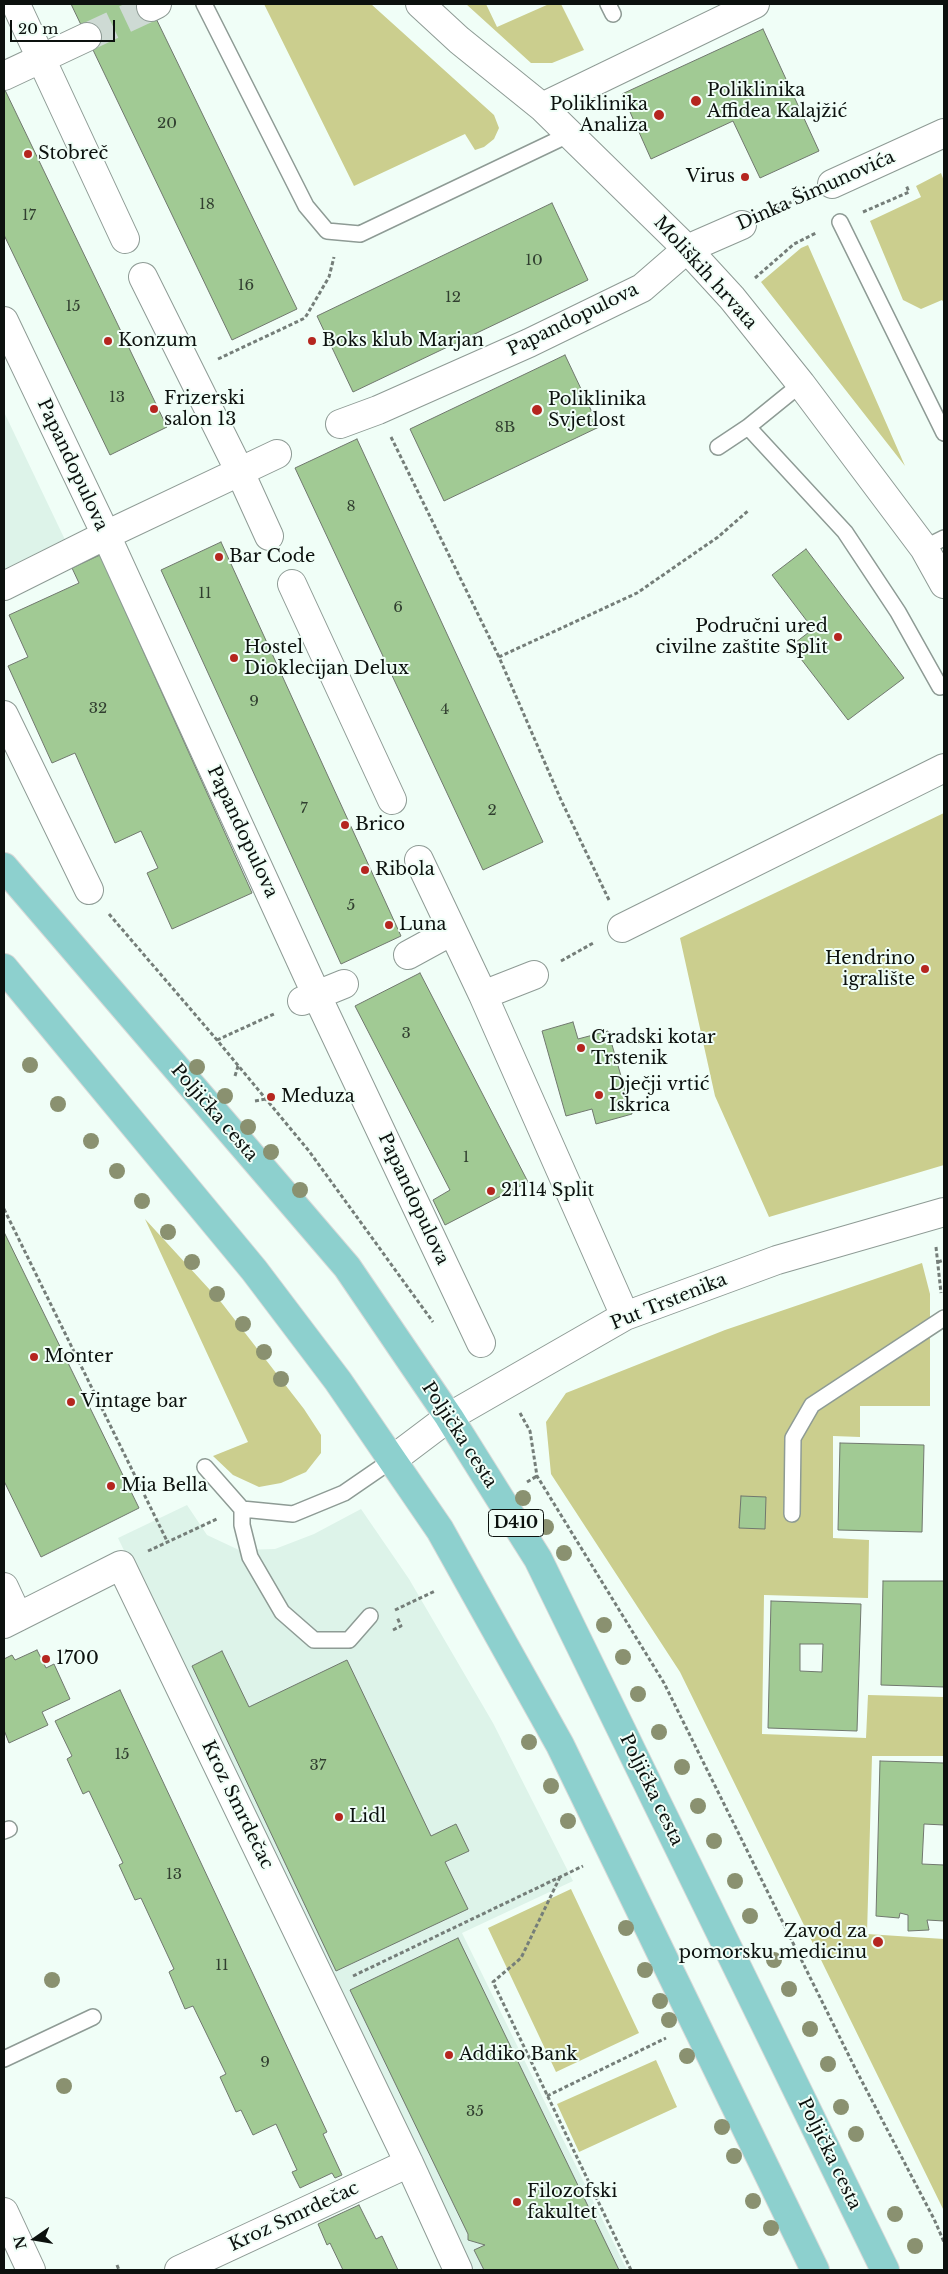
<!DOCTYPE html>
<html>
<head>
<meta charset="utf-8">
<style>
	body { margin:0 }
	#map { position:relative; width:948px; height:2274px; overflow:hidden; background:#f0fef7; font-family:"Libre Baskerville",serif }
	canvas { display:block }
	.frame { position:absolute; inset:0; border:5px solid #0c110e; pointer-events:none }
	.north { position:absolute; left:10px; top:2214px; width:50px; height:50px; -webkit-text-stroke:4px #f0fef7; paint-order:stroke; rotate:257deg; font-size:14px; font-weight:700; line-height:20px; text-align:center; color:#0c110e }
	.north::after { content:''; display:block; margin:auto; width:18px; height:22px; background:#0c110e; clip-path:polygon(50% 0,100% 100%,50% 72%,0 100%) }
	.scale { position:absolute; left:10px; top:20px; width:105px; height:22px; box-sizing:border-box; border:2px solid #0c110e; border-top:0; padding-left:6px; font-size:15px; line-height:18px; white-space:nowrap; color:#0c110e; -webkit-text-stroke:4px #f0fef7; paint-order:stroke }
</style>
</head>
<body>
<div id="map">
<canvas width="948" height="2274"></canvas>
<div class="frame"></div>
<div class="north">N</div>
<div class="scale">20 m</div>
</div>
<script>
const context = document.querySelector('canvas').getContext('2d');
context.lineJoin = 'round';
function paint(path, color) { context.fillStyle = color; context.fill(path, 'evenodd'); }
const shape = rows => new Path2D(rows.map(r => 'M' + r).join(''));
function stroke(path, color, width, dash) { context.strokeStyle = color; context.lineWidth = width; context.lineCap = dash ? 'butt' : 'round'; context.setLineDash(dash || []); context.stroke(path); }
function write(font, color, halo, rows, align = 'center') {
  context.font = font + ' "Libre Baskerville",serif'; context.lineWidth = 4; context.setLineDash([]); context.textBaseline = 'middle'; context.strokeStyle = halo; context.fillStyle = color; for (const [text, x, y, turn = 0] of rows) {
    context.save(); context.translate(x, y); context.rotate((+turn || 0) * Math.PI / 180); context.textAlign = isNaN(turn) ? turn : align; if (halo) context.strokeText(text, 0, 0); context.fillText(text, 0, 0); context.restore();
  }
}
const built = shape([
	[4,412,67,544,4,578],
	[187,1505,207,1535,239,1550,275,1549,314,1534,361,1509,409,1579,493,1723,573,1881,462,1933,627,2270,465,2270,336,1990,118,1538]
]);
const green = shape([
	[264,4,371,4,494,115,499,128,494,139,484,147,475,150,465,134,354,186],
	[466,4,486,4,497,27,549,4,561,4,584,50,552,63,531,63],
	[941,173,944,181,944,303,942,300,921,309,903,300,870,221,921,197,916,186],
	[808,245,905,466,761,282,801,248],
	[944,813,944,1165,769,1217,715,1096,680,938],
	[145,1219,221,1302,304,1409,321,1435,321,1453,306,1472,281,1483,259,1487,233,1475,213,1456,248,1442],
	[922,1263,930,1294,930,1406,860,1406,860,1437,833,1436,833,1538,869,1540,868,1598,764,1595,762,1734,866,1738,868,1695,944,1697,944,1756,872,1756,867,1934,944,1939,944,2211,680,1672,551,1474,546,1422,566,1393,725,1330],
	[571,1889,639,2033,556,2072,488,1928],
	[656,2060,677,2107,579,2152,557,2104]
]);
const building = shape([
	[71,4,149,4,297,309,232,340,71,4],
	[763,29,819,151,760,178,733,121,651,159,622,94,763,29],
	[4,88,167,427,110,455,4,235,4,88],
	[552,203,588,280,353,392,317,316,552,203],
	[565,355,599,427,444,501,410,429,565,355],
	[357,439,543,842,483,870,295,468,357,439],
	[221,542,401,936,341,964,161,570,221,542],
	[806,549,904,678,848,720,791,646,813,629,772,575,806,549],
	[100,555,252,893,172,929,147,873,158,868,141,831,115,843,75,753,52,763,8,666,28,657,9,615,79,583,72,568,100,555],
	[420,973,528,1182,445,1225,433,1200,450,1190,355,1006,420,973],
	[573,1022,578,1039,608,1031,632,1114,596,1124,592,1109,566,1116,542,1031,573,1022],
	[4,1232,139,1508,41,1557,4,1481,4,1232],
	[840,1443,924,1445,922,1532,838,1530,840,1443],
	[741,1496,766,1497,765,1529,739,1528,741,1496],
	[883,1581,944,1581,944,1687,881,1685,883,1581],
	[771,1601,861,1604,857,1731,768,1728,771,1601],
	[800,1644,823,1644,822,1672,800,1671,800,1644],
	[37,1650,46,1668,54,1664,70,1699,42,1712,48,1725,9,1743,4,1730,4,1659,12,1655,15,1660,37,1650],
	[222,1651,249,1707,347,1660,431,1836,456,1824,469,1851,445,1862,468,1909,336,1971,192,1666,222,1651],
	[120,1690,327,2132,323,2134,342,2175,335,2178,332,2173,300,2188,292,2172,297,2170,276,2124,253,2135,241,2110,236,2112,220,2077,226,2074,193,2006,185,2009,169,1972,174,1969,141,1898,135,1900,119,1865,123,1863,89,1791,83,1794,67,1759,72,1756,55,1721,120,1690],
	[880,1761,944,1763,944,1825,924,1824,922,1864,944,1865,944,1921,927,1920,929,1930,908,1931,908,1915,900,1913,899,1918,876,1916,880,1761],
	[458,1938,619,2270,484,2270,474,2250,485,2245,468,2240,468,2234,350,1990,458,1938],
	[359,2205,376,2239,382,2236,398,2270,343,2270,330,2243,327,2245,318,2224,359,2205]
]);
const streetTunnel = shape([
	[87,37,151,7]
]);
const path = shape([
	[770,212,805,196],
	[863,212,909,192,906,185],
	[755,278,794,244,816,233],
	[218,359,305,318,329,277,334,257],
	[391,437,499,657],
	[609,900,561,800,499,657,637,593,718,537,749,510],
	[109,914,217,1040,309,1151,433,1322],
	[561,961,595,942],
	[217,1040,274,1014],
	[235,1076,238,1066],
	[255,1101,266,1099],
	[4,1209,167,1541],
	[936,1247,941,1293],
	[938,1262,944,1260],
	[520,1413,530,1431,537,1476,664,1683,856,2070,934,2219,944,2242],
	[527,1482,537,1476],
	[148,1551,217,1519],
	[395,1610,435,1591],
	[393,1630,401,1626,397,1617],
	[560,1877,521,1958,493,1982,631,2270],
	[353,1976,583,1866],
	[547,2096,666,2038],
	[117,2265,119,2270]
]);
const lane = shape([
	[204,4,306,206,327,231,360,234,570,134],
	[608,4,613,14],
	[840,222,944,433],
	[748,427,845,532,898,612,940,687],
	[718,447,748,427,801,384],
	[924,548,944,538],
	[205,1467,242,1509,293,1514,344,1493,392,1460],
	[242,1509,242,1525,250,1557,282,1612,314,1640,349,1640,370,1616],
	[792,1514,793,1438,812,1405,944,1318],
	[4,1831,9,1829],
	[4,2059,93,2017]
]);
const street = shape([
	[420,4,459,40,542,107,687,249,732,298,801,384,924,548,944,584],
	[151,7,157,4],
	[18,9,125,239],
	[4,76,87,37],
	[542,107,755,4],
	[832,184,944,133],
	[143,277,239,470,269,536],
	[4,321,106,535,317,996,481,1343],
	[340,424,378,410,529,343,642,288,687,249,742,225],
	[292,584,392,800],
	[4,586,106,535,277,454],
	[4,715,89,890],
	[419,860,483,995,625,1316],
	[622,928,944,768],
	[408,955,452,931],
	[483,995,534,975],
	[302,1001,344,984],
	[392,1460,449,1417,625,1316,777,1260,944,1212],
	[4,1587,18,1617],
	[4,1624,121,1565,409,2163,458,2270],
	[4,2212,31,2270],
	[179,2270,409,2163]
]);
const primary = shape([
	[4,867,347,1267,449,1417,499,1497,538,1559,885,2270],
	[4,968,254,1270,338,1381,440,1530,560,1745,815,2270]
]);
const trees = [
	[30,1065],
	[197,1067],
	[225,1096],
	[58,1104],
	[248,1127],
	[91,1141],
	[271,1152],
	[117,1171],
	[300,1190],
	[142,1201],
	[168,1232],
	[192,1262],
	[217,1294],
	[243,1324],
	[264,1352],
	[281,1379],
	[523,1498],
	[546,1527],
	[564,1553],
	[604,1625],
	[623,1657],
	[638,1694],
	[659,1732],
	[529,1742],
	[682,1767],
	[551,1786],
	[698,1806],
	[568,1821],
	[714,1841],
	[735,1881],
	[750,1916],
	[626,1928],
	[774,1960],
	[645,1970],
	[52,1980],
	[789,1989],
	[660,2001],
	[669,2020],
	[810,2029],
	[687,2056],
	[828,2064],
	[64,2086],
	[841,2107],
	[722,2127],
	[856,2134],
	[734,2156],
	[753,2201],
	[895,2214],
	[771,2228],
	[915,2246]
];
const markers = [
	[696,101,6,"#b5261f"],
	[659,115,6,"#b5261f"],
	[28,154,5,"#b5261f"],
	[745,177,5,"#b5261f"],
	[108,341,5,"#b5261f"],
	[312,341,5,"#b5261f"],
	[154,409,5,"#b5261f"],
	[537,410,6,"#b5261f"],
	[219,557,5,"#b5261f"],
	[838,637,5,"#b5261f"],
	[234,658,5,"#b5261f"],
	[345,825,5,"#b5261f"],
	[365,870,5,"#b5261f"],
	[389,925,5,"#b5261f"],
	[925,969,5,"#b5261f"],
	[581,1048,5,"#b5261f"],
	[599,1095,5,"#b5261f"],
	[271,1097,5,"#b5261f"],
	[491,1191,5,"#b5261f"],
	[34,1357,5,"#b5261f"],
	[71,1402,5,"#b5261f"],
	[111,1486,5,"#b5261f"],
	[46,1659,5,"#b5261f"],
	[339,1817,5,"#b5261f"],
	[878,1942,6,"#b5261f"],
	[449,2055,5,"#b5261f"],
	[517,2202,5,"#b5261f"]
];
const numberNames = [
	["20",167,124],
	["18",207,205],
	["17",29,216],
	["10",534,261],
	["16",246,286],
	["12",453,298],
	["15",73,307],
	["13",117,398],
	["8B",505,428],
	["8",351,507],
	["11",205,594],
	["6",398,608],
	["9",254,702],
	["32",98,709],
	["4",445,710],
	["7",304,809],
	["2",492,811],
	["5",351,906],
	["3",406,1034],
	["1",466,1158],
	["15",122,1755],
	["37",318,1766],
	["13",174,1875],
	["11",222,1966],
	["9",265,2063],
	["35",475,2112]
];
const shields = [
	[516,1523,55]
];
const shieldNames = [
	["D410",516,1523]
];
const poiNames = [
	["Poliklinika",707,91],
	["Affidea Kalajžić",707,112],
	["Poliklinika",648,105,"right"],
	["Analiza",648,126,"right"],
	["Stobreč",38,154],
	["Virus",735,177,"right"],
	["Konzum",118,341],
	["Boks klub Marjan",322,341],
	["Frizerski",164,399],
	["salon 13",164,420],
	["Poliklinika",548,400],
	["Svjetlost",548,421],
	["Bar Code",229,557],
	["Područni ured",828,627,"right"],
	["civilne zaštite Split",828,648,"right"],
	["Hostel",244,648],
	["Dioklecijan Delux",244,669],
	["Brico",355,825],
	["Ribola",375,870],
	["Luna",399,925],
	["Hendrino",915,959,"right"],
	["igralište",915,980,"right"],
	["Gradski kotar",591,1038],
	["Trstenik",591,1059],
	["Dječji vrtić",609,1085],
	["Iskrica",609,1106],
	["Meduza",281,1097],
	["21114 Split",501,1191],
	["Monter",44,1357],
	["Vintage bar",81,1402],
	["Mia Bella",121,1486],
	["1700",56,1659],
	["Lidl",349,1817],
	["Zavod za",867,1932,"right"],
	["pomorsku medicinu",867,1953,"right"],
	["Addiko Bank",459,2055],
	["Filozofski",527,2192],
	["fakultet",527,2213]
];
const streetNames = [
	["Dinka Šimunovića",816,191,-24],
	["Moliških hrvata",705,273,48],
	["Papandopulova",573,320,-26],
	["Papandopulova",72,465,65],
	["Papandopulova",242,832,65],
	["Poljička cesta",214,1113,49],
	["Papandopulova",413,1199,65],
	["Put Trstenika",669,1302,-22],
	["Poljička cesta",459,1435,57],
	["Poljička cesta",651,1790,64],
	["Kroz Smrdečac",237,1805,64],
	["Poljička cesta",829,2154,64],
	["Kroz Smrdečac",294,2217,-25]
];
paint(built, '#ddf3e9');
paint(green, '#cbce8e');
paint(building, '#a1ca94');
stroke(building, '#70786e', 1);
stroke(streetTunnel, '#cedad4', 28, [28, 14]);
stroke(lane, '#8e9b95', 18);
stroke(street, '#8e9b95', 30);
stroke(primary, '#d8d9d8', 30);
stroke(path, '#757e79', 3, [4, 2.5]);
stroke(lane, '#fff', 15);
stroke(street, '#fff', 28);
stroke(primary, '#8dd0ce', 28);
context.fillStyle = '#8a9170';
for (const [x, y] of trees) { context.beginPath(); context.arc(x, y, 8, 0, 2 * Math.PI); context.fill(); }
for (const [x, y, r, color] of markers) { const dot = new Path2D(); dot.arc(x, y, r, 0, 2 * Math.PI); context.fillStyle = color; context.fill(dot); stroke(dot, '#f0fef7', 2); }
write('15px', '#313f30', null, numberNames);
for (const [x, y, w] of shields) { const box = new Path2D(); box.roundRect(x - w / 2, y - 13.5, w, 27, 4); context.fillStyle = '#f0fef7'; context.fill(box); stroke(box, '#0c110e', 1); }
write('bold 16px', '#0c110e', null, shieldNames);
write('18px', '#0c110e', '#f0fef7', poiNames, 'left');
write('18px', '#0c110e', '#f0fef7', streetNames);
</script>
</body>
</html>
